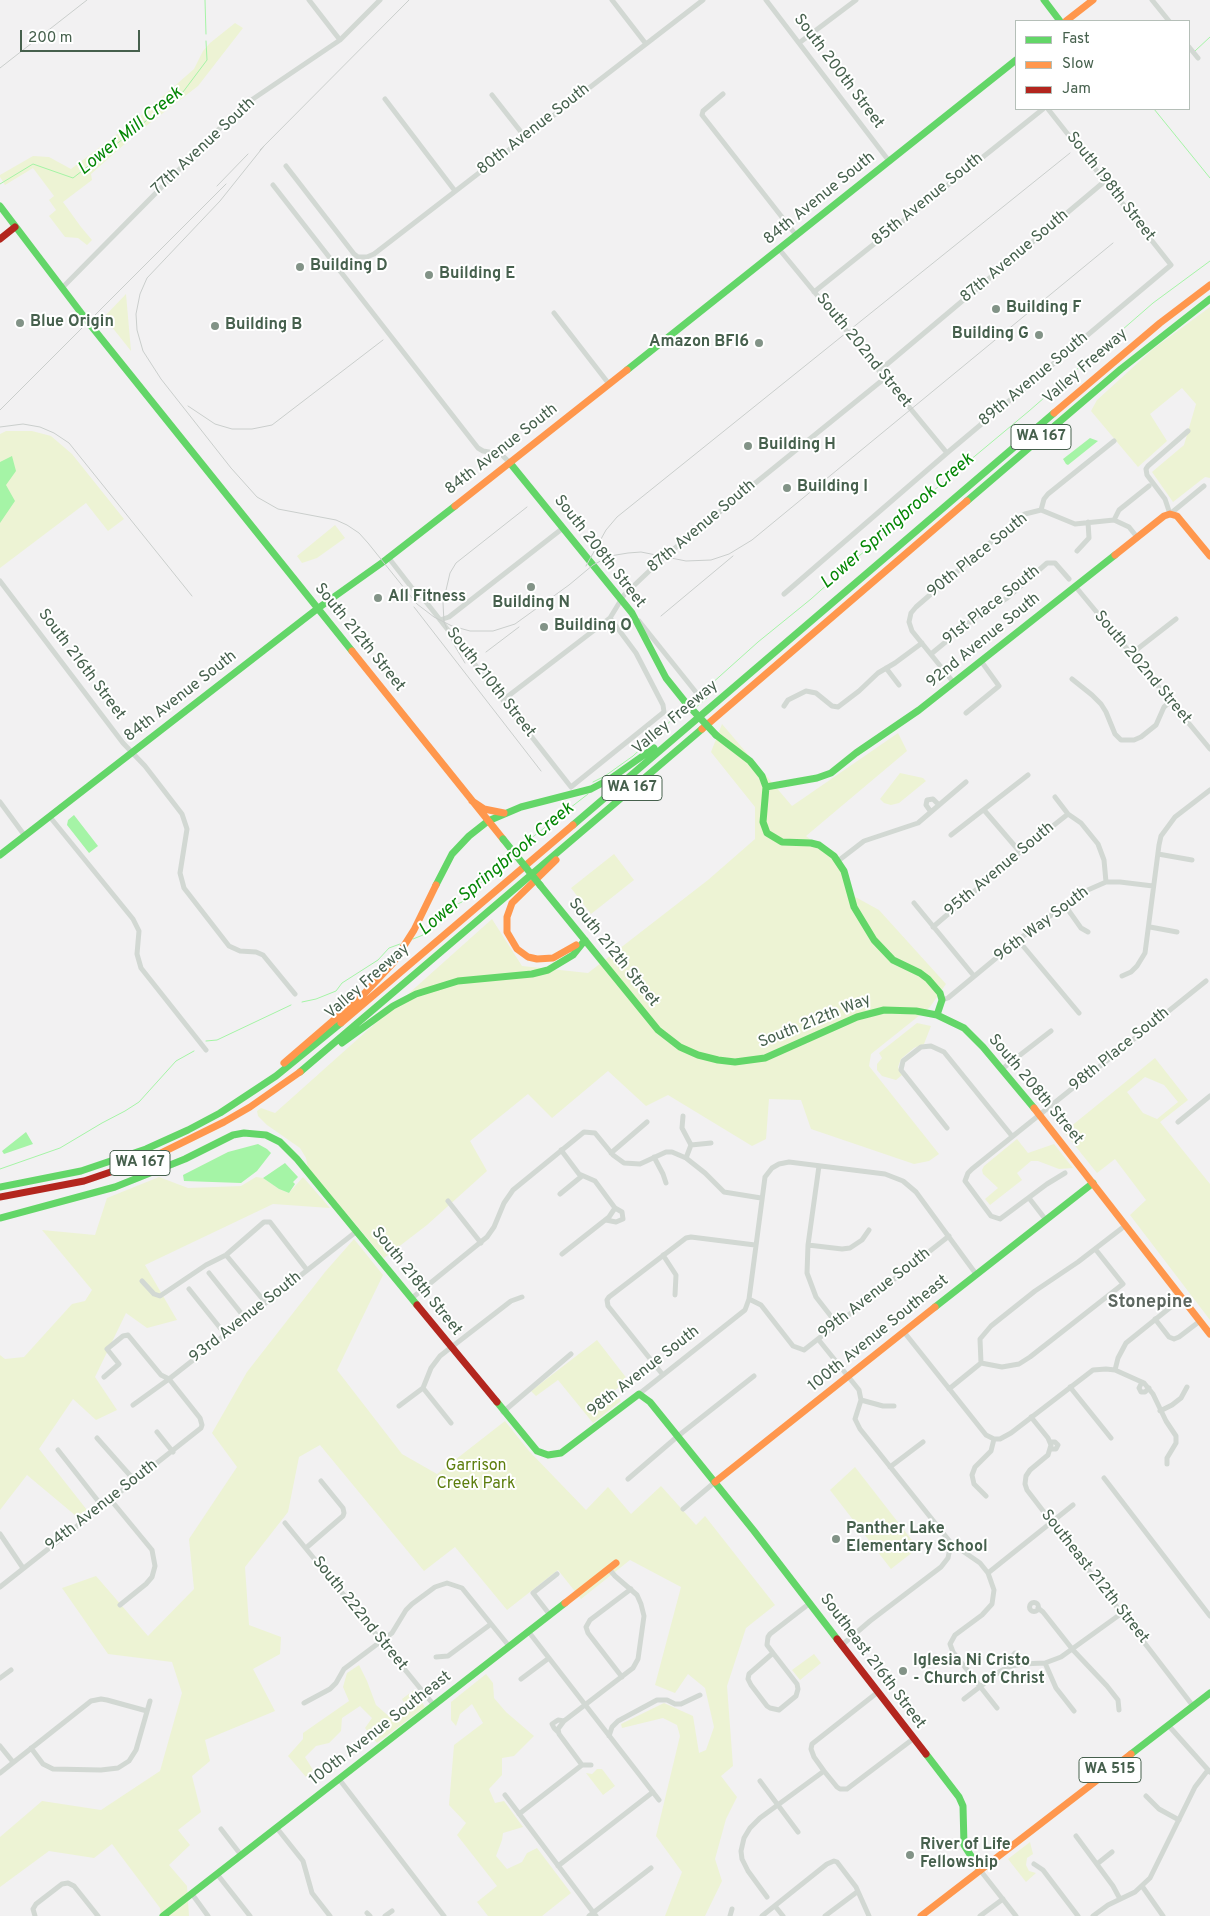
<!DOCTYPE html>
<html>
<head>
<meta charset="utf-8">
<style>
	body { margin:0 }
	#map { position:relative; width:1210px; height:1916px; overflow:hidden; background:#f2f1f2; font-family:Overpass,sans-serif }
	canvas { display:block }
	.legend { position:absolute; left:1015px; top:20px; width:175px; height:90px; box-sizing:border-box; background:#fff; border:1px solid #b5bfb8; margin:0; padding:6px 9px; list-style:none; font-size:15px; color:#46604d }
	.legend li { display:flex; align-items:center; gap:10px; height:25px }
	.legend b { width:25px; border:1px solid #b5bfb8 }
	.scale { position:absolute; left:20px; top:30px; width:120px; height:22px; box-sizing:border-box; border:2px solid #46604d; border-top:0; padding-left:6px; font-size:15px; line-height:18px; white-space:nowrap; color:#46604d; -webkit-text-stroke:4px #fff; paint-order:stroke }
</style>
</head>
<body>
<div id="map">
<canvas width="1210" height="1916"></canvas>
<ul class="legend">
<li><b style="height:6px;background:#63d668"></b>Fast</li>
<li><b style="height:6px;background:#ff974d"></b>Slow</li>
<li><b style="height:6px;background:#b3261e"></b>Jam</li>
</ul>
<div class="scale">200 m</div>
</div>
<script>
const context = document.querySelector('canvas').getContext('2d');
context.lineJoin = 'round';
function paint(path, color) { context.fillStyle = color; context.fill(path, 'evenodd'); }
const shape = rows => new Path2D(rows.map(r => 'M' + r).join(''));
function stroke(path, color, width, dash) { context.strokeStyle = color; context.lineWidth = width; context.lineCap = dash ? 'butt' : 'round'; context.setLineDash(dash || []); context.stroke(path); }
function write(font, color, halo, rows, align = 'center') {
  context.font = font + ' Overpass,sans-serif'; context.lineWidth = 4; context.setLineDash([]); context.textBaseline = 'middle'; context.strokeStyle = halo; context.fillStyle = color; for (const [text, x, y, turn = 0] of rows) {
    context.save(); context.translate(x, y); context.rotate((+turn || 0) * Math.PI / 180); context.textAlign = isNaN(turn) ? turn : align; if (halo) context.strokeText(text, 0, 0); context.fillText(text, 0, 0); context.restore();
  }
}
const green = shape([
	[235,23,243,28,198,86,137,133,91,174,92,180,63,202,81,227,92,240,87,245,78,238,65,237,49,216,56,210,49,200,54,196,33,168,5,185,0,177,0,175,33,156,49,157,71,169,137,119,194,69,203,51,210,43],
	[126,294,131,351,104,317],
	[1210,307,1210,478,1205,477,1173,502,1152,472,1184,445,1196,404,1182,388,1150,414,1167,441,1138,467,1091,411,1097,400,1153,349],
	[6,431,32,431,51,436,72,454,124,519,108,531,86,503,0,568,0,434],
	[335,525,345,538,317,558,302,563,297,556],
	[722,724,792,806,898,733,907,751,806,836,838,861,850,894,879,910,946,984,930,1007,871,1054,869,1066,939,1154,929,1161,914,1164,811,1129,801,1100,769,1099,766,1139,752,1146,668,1095,646,1106,608,1071,552,1118,528,1094,470,1141,487,1171,427,1225,384,1258,308,1168,306,1158,300,1148,267,1125,258,1116,257,1111,261,1108,275,1113,492,919,522,966,588,973,708,880,755,839,755,807,711,752],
	[900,773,923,778,926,781,899,803,891,805,884,803,880,799],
	[614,854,634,880,591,914,571,888],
	[917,1023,931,1026,924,1044,914,1048,901,1059,898,1067,902,1075,896,1080,882,1076,877,1070,877,1064,882,1058,879,1053],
	[1155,1058,1188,1100,1160,1122,1210,1184,1210,1320,1130,1215,1146,1200,1115,1159,1097,1173,1064,1132],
	[1145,1077,1164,1085,1178,1102,1157,1119,1143,1113,1127,1092],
	[1017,1139,1028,1153,1054,1144,1073,1168,1059,1169,1038,1161,1031,1161,1017,1173,1022,1180,990,1205,985,1199,998,1188,983,1174,982,1170,984,1166],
	[159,1177,188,1188,241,1186,256,1177,263,1178,279,1189,289,1193,303,1177,330,1208,273,1204,145,1265,177,1320,147,1328,126,1313,95,1377,117,1410,96,1420,73,1399,39,1449,87,1510,76,1516,27,1475,0,1510,0,1355,5,1359,24,1357,72,1304,85,1301,92,1290,42,1230,95,1235,107,1198],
	[354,1239,383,1275,337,1370,402,1454,437,1474,505,1421,529,1451,586,1510,608,1487,631,1514,661,1486,696,1525,705,1516,775,1605,746,1628,727,1686,733,1766,721,1776,737,1797,726,1819,715,1859,722,1881,705,1916,665,1916,682,1872,656,1836,680,1736,677,1725,663,1718,622,1728,621,1724,664,1703,693,1716,699,1753,706,1750,714,1727,705,1688,688,1674,675,1693,655,1685,681,1587,630,1560,581,1599,558,1570,507,1610,455,1547,424,1571,320,1445,299,1457,288,1512,245,1567,249,1625,281,1637,280,1654,253,1669,275,1711,205,1740,210,1761,192,1776,201,1812,178,1830,190,1845,169,1865,187,1886,189,1916,161,1916,160,1908,112,1844,94,1858,49,1851,0,1887,0,1837,42,1801,101,1810,160,1771,182,1693,172,1662,108,1654,62,1588,96,1576,148,1636,194,1589,189,1539,237,1467,212,1433,247,1372,325,1272],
	[597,1340,628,1380,614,1391,621,1401,593,1423,558,1380,536,1396,531,1391],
	[855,1467,918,1548,891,1569,830,1490],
	[814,1654,821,1663,800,1680,792,1670],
	[359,1665,367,1681,376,1705,393,1720,409,1711,402,1699,414,1690,425,1707,377,1743,365,1728,372,1718,360,1706,342,1718,341,1731,329,1743,316,1746,305,1757,313,1770,306,1777,288,1756,303,1739,303,1733,349,1701,343,1687,347,1673],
	[486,1674,493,1683,494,1698,506,1712,534,1736,514,1756,502,1758,502,1775,489,1789,495,1803,504,1801,523,1827,503,1833,502,1840,496,1856,507,1869,522,1862,527,1853,537,1848,571,1893,542,1916,488,1916,477,1902,497,1886,457,1835,466,1823,449,1805,454,1745,483,1723,472,1704,460,1714,456,1726,451,1720,451,1702],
	[597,1769,602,1769,615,1786,603,1795,586,1773,592,1774],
	[1030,1842,1033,1854,1027,1858,1026,1865,1029,1871,1036,1873,1026,1882,1008,1859]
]);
const water = shape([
	[1090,438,1098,441,1068,465,1066,464,1063,459],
	[12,456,16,471,6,485,15,501,0,523,0,462],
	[74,815,98,846,89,853,67,825,68,820],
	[26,1132,33,1144,4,1154,2,1151],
	[258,1144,267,1149,271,1153,257,1171,241,1183,184,1181,183,1175,228,1152],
	[285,1163,298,1177,293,1182,295,1184,289,1193,279,1189,263,1178]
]);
const stream = shape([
	[205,0,206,34],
	[1195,51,1210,37],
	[1154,109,1210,178],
	[0,184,33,164,73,178,183,92,207,60,206,41],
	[695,708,708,697,710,685,758,642,811,599,915,506,1029,411,1153,303,1210,261],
	[593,782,605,776,633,756,677,715,690,712],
	[516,850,588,794],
	[413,939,423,935,444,910,462,902,478,883,490,880,497,869,512,855],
	[302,1002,316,999,336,991,342,983,378,960,389,948,400,944],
	[206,1041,217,1040,291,1005],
	[0,1169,60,1148,102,1123,125,1111,139,1102,176,1061,194,1051]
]);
const street = shape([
	[309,0,340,40],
	[612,0,646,44],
	[766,0,889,161],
	[1152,0,1169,21],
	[799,43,856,0],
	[1189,47,1198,58],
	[723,94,703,111,702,115,796,235],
	[492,95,525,137],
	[385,99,455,191],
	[286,166,354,254,358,257,367,257,374,254,703,0],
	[273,185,478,448,483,451,501,454,510,463],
	[779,249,947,453],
	[62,288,230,118,250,101,340,40,380,0],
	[814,292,1043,109],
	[554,313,609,384],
	[879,371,1105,181],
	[1188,431,1148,466,1146,469,1147,475,1165,499,1170,514,1204,486],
	[1041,510,1044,499,1048,494,1114,441],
	[1114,520,1119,510,1149,486],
	[1077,551,1089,538,1088,522],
	[388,557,412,588,419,593,571,787,664,712,663,705,636,653,610,618],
	[0,581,123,743,145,766,182,814,187,829,180,873,184,888,229,946,240,951,256,952,263,955,295,994],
	[1075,586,1210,749],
	[784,594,947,453,1171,265,1048,109],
	[440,620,449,617,563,528],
	[639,621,699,696],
	[931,654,976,617,1007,598,1047,563,1055,563,1069,579],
	[1131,654,1176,619],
	[886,668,899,685],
	[1072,679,1092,695,1101,704,1106,712,1115,734,1121,740,1134,740,1141,737,1156,725,1164,707,1170,702],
	[954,683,912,631,909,622,911,613,916,607,1020,517,1025,514,1041,510,1075,524,1114,520,1129,527,1137,537],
	[503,700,610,618,624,595,664,557,885,378],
	[784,706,788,700,806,691,816,693,832,706,838,707,859,691,878,673,895,663,922,643],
	[966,713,999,686,981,661],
	[1055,797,1068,814,1081,823,1098,844,1104,860,1106,882],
	[0,802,25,836],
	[984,810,1020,852],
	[931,812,926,805,927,800,933,799,939,805],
	[50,817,133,919,139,931,137,954,141,968,206,1050],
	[951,835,1028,775],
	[1158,854,1192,860],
	[838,861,864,841,918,823,966,782],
	[914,903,974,976],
	[1064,904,1081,928,1088,932],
	[933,927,1020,852,1068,814],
	[1150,927,1177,932],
	[1018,940,1079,1013],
	[1122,976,1131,972,1137,966,1145,953,1159,845,1161,836,1175,817,1210,790],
	[942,1000,948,998,1018,940,1081,893,1106,882,1120,882,1153,886],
	[1002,1069,1051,1031],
	[683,1116,682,1128,691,1145],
	[1178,1122,1210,1096],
	[947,1128,901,1070,903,1061,921,1047,931,1046,944,1052,1012,1136],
	[691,1145,711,1143],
	[561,1150,579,1174,595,1181,615,1208,609,1217,562,1254],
	[611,1153,647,1122],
	[654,1157,663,1174,666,1183],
	[686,1158,691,1145],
	[819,1166,808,1245,807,1273,816,1297,837,1324],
	[1065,1173,1047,1184,1000,1219,991,1216,965,1181,968,1173,972,1169,1206,981],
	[560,1194,582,1176],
	[1029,1198,1046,1220],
	[448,1201,481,1243],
	[606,1220,616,1222,623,1219,622,1212,615,1208],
	[808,1245,842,1249,850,1248,862,1240,869,1230],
	[226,1255,265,1302],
	[663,1255,676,1275,675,1295],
	[209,1273,245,1318],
	[142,1281,154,1294,160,1296,206,1265,226,1255,264,1222,270,1222,307,1270],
	[189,1289,225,1334],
	[412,1298,487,1237,494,1227,504,1203,513,1190,584,1132,595,1133,613,1155,624,1163,640,1164,666,1152,672,1152,686,1158,705,1173,724,1192,761,1198],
	[749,1299,761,1305,793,1346,804,1350,949,1236],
	[1155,1319,1169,1337,1174,1339,1179,1337,1200,1321],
	[904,1332,986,1435,994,1439],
	[818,1339,859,1390,861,1400,855,1419,860,1429,951,1543,980,1563,988,1573,994,1590,992,1604,982,1615,955,1635,950,1644,953,1652,997,1708],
	[981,1363,1002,1367,1019,1364,1030,1357,1123,1284,1096,1250],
	[1115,1370,1118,1358,1126,1343,1182,1298],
	[663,1375,608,1306,607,1300,609,1297,686,1238,691,1237,755,1245],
	[1142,1382,1139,1388,1141,1392,1145,1392,1149,1388],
	[1070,1387,1111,1438],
	[423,1388,451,1423],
	[949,1389,981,1363,980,1339,991,1326,1035,1291,1078,1262,1126,1225],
	[639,1394,745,1310,749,1299,765,1177,772,1168,779,1164,789,1162,885,1174,903,1181,916,1192,976,1274],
	[861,1400,883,1406,894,1406],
	[133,1405,169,1379,357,1231],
	[399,1406,423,1388,431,1368,440,1356,511,1301,522,1297],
	[1160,1411,1172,1405,1181,1398,1187,1387],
	[503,1412,571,1354],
	[1031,1417,1048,1438,1051,1445,1048,1455,1030,1470,1026,1476,1025,1484,1027,1490,1193,1706],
	[157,1432,173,1452],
	[97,1438,135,1481],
	[994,1439,1000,1439,1011,1433,1093,1370,1106,1369,1115,1370,1144,1383,1153,1394,1166,1421,1176,1436,1176,1443,1167,1458,1167,1464],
	[1050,1442,1055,1442,1058,1445,1056,1449,1051,1449],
	[58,1450,102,1506],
	[890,1467,923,1442],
	[1104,1478,1210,1616],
	[628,1479,678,1436,754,1376],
	[986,1496,974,1484,972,1475,975,1467,991,1451,994,1439],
	[110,1499,152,1550,155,1566,152,1577,146,1584,120,1605],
	[683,1509,715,1482],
	[285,1523,433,1704],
	[0,1534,23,1568],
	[306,1548,343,1516,344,1513,343,1508,321,1481],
	[988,1573,1073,1505],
	[0,1587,201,1428,202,1425,200,1418,169,1379,161,1375,128,1335,123,1336,107,1349,119,1364,104,1377],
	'1029.5 1607a4.5 4.5 0 1 1 9 0a4.5 4.5 0 1 1-9 0Z',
	[1038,1608,1043,1612,1073,1650,1107,1686,1118,1700,1119,1710],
	[550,1615,533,1593,557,1574],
	[528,1631,659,1800],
	[842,1645,870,1621,941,1567,948,1558,951,1543],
	[773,1653,797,1684,798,1689,796,1696,779,1710,770,1708,767,1706,751,1685,748,1679,749,1674,773,1653,767,1645,768,1637,770,1634,810,1603],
	[436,1657,448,1656,491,1624],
	[1045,1663,1056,1688,1074,1711],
	[1013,1666,1012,1657,1015,1653,1019,1655,1021,1664],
	[622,1677,588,1633,586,1627,590,1620,631,1589],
	[0,1678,11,1670],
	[521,1679,549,1658],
	[878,1692,812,1744,811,1749,814,1757,824,1771,837,1787,840,1789,847,1789,913,1739],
	[964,1699,999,1672,1008,1667,1021,1664,1045,1663,1061,1657,1122,1613],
	[304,1703,330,1689,336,1683,344,1669,392,1633,406,1610,412,1604,435,1587,447,1583,462,1588,509,1646],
	[1168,1725,1210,1772],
	[558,1732,554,1728,552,1724,558,1720,564,1721],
	[609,1736,612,1727,618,1721,657,1700,667,1700,675,1704,681,1704,700,1695],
	[0,1746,13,1762],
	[31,1748,43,1764,53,1769,101,1770,118,1768,129,1761,136,1750,150,1701],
	[591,1765,582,1765,559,1734,558,1729,564,1721,633,1668,638,1659,644,1616,641,1604,637,1595,615,1576,609,1569],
	[0,1773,91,1701,101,1699,107,1700,147,1711],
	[339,1779,444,1916],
	[760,1781,798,1832],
	[505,1795,596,1916],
	[1146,1796,1159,1809,1179,1820],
	[519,1814,582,1765],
	[276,1827,303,1861,312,1893,330,1916],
	[221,1829,241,1855],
	[1076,1836,1113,1886,1120,1899],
	[1034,1864,1043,1870,1078,1916],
	[1097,1864,1112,1852],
	[558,1866,653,1792],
	[980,1870,1016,1916],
	[217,1874,250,1916],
	[1142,1886,1163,1916],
	[192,1894,208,1916],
	[767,1897,748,1871,742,1859,741,1851,744,1838,750,1828,760,1818,824,1771],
	[775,1906,783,1916],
	[367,1913,370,1916],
	[35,1916,33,1909,36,1904,62,1884,68,1883,74,1886,98,1916],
	[385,1916,392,1911],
	[589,1916,651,1868],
	[730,1916,732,1909],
	[762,1916,827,1864,834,1861,837,1862,856,1887,869,1916],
	[825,1916,857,1892],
	[980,1916,1003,1899],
	[1093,1916,1108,1905,1135,1892,1150,1878,1195,1787,1208,1770]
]);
const fast = shape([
	[1044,0,1060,21],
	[0,206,88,322,352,651],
	[627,370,1016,60],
	[510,463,632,613,666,678,686,703],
	[967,501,1121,369,1210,299],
	[716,735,750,761,762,776,766,787,763,822,767,833,782,842,811,843,819,845,834,856,844,871,854,907,874,940,893,960,920,973,928,979,940,993,942,1000,937,1015],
	[766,787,817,778,831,773,856,753,919,710,1115,555],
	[573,825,1054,413],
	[0,855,317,609,383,562,455,506],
	[436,885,452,854,469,836,488,821,521,807,591,789,610,779,654,748],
	[540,885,658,1030,680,1047,698,1055,718,1060,735,1062,765,1058,857,1017,884,1010,916,1011,937,1015,964,1028,983,1047,1034,1108],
	[342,1043,393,1006,416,994,458,981,532,974,548,970,573,955,585,940],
	[300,1072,702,729],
	[0,1187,81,1171,146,1149,188,1130,220,1113,276,1076,341,1023],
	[0,1218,115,1187,185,1159,233,1135,244,1133,266,1135,280,1142,297,1159,417,1305],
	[935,1307,1093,1183],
	[497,1402,537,1451,548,1455,561,1453,639,1394,650,1402,754,1531,837,1639],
	[926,1754,959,1797,963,1806,964,1845,980,1870],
	[1131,1754,1210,1693],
	[163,1916,565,1603]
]);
const slow = shape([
	[1066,21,1093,0],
	[1054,413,1160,323,1210,285],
	[455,506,627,370],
	[1115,555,1164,516,1170,514,1177,516,1210,556],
	[352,651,503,839],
	[702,729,967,501],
	[472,801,484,809,504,813],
	[556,860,512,903,507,917,507,932,517,949,528,957,537,959,553,958,576,945],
	[341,1023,573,825],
	[284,1063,363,995,393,963,414,930,436,885],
	[1034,1108,1210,1334],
	[149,1159,224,1122,250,1107,300,1072],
	[715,1482,935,1307],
	[565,1603,616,1563],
	[921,1916,1131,1754]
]);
const jam = shape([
	[0,239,15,227],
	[0,1197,84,1181,149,1159],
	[417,1305,497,1402],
	[837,1639,926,1754]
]);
const rail = shape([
	[0,68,87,0],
	[264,146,220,201,147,278,140,294,136,314,137,330,143,351,161,379,231,468,257,497,278,509,336,520,347,525,359,533,368,543,417,604,434,617,452,626,470,631,493,631,515,624,569,585,593,565,610,556,628,553,641,552,686,561,711,560,729,554,752,540,1113,243],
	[260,150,409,0],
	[217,186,248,154],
	[188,406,215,424,232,429,252,429,272,425,383,340],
	[0,410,226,184],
	[0,427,23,424,40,427,54,433,69,443,192,596],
	[586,566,606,530,617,517,1070,153],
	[414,607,541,771],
	[661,616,733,556],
	[486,652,519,627],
	[465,663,453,643,444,622,443,603,450,573,456,563,527,507]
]);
const fastBridge = shape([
	[686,703,716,735],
	[503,839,540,885]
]);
const markers = [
	[300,267,5,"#829387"],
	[429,275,5,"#829387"],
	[996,309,5,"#829387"],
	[20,323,5,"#829387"],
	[215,326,5,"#829387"],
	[1039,335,5,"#829387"],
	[759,343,5,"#829387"],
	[748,446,5,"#829387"],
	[787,488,5,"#829387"],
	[531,587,5,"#829387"],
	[378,598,5,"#829387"],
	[544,627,5,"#829387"],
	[836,1539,5,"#829387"],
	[903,1671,5,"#829387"],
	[910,1855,5,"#829387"]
];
const shields = [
	[1041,437,60],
	[632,788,60],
	[140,1163,60],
	[1110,1770,62]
];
const shieldNames = [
	["WA 167",1041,437],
	["WA 167",632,788],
	["WA 167",140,1163],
	["WA 515",1110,1770]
];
const streetNames = [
	["South 200th Street",838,72,53],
	["80th Avenue South",534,130,-38],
	["77th Avenue South",204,147,-43],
	["South 198th Street",1110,187,52],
	["84th Avenue South",820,199,-39],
	["85th Avenue South",928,200,-39],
	["87th Avenue South",1015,257,-40],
	["South 202nd Street",863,351,51],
	["Valley Freeway",1086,367,-41],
	["89th Avenue South",1034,380,-40],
	["84th Avenue South",502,450,-38],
	["87th Avenue South",702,527,-40],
	["South 208th Street",599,552,52],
	["90th Place South",978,556,-39],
	["91st Place South",992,606,-38],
	["South 212th Street",359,638,51],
	["92nd Avenue South",984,641,-39],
	["South 216th Street",81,665,53],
	["South 202nd Street",1142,668,50],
	["South 210th Street",490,683,52],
	["84th Avenue South",181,697,-38],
	["Valley Freeway",676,718,-40],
	["95th Avenue South",1000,870,-40],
	["96th Way South",1042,925,-37],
	["South 212th Street",613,953,51],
	["Valley Freeway",368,982,-41],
	["South 212th Way",815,1022,-22],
	["98th Place South",1120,1050,-39],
	["South 208th Street",1035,1090,50],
	["South 218th Street",416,1282,51],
	["99th Avenue South",875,1294,-38],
	["93rd Avenue South",246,1318,-38],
	["100th Avenue Southeast",879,1334,-39],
	["98th Avenue South",644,1372,-38],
	["94th Avenue South",102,1506,-38],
	["Southeast 212th Street",1094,1577,52],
	["South 222nd Street",359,1614,51],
	["Southeast 216th Street",872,1662,53],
	["100th Avenue Southeast",381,1729,-38]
];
const poiNames = [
	["Building D",310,267],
	["Building E",439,275],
	["Building F",1006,309],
	["Blue Origin",30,323],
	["Building B",225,326],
	["Building G",1029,335,"right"],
	["Amazon BFI6",749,343,"right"],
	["Building H",758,446],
	["Building I",797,488],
	["All Fitness",388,598],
	["Building N",531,604,"center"],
	["Building O",554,627],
	["Panther Lake",846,1530],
	["Elementary School",846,1548],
	["Iglesia Ni Cristo",913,1662],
	["- Church of Christ",913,1680],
	["River of Life",920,1846],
	["Fellowship",920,1864]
];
const parkNames = [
	["Garrison",476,1467],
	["Creek Park",476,1485]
];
const waterNames = [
	["Lower Mill Creek",131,132,-39],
	["Lower Springbrook Creek",898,522,-41],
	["Lower Springbrook Creek",497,870,-40]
];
const neighbourhoodNames = [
	["Stonepine",1150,1303]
];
paint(green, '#edf3d4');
paint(water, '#a5f4a6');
stroke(stream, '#a5f4a6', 1);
stroke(street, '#d2d8d3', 5);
stroke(fast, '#63d668', 7);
stroke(slow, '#ff974d', 7);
stroke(jam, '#b3261e', 7);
stroke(rail, '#cacecc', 1);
stroke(fastBridge, '#63d668', 7);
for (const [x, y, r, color] of markers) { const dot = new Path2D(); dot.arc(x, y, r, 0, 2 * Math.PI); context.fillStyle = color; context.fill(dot); stroke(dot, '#fff', 2); }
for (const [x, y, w] of shields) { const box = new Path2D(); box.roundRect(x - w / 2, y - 12.5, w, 25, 4); context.fillStyle = '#fff'; context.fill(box); stroke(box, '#46604d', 1); }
write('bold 15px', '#46604d', null, shieldNames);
write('16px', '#46604d', '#fff', streetNames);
write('bold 16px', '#46604d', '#fff', poiNames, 'left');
write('16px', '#5d7e0e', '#fff', parkNames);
write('italic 18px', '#058706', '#fff', waterNames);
write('bold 18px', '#5c665f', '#fff', neighbourhoodNames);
</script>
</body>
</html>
